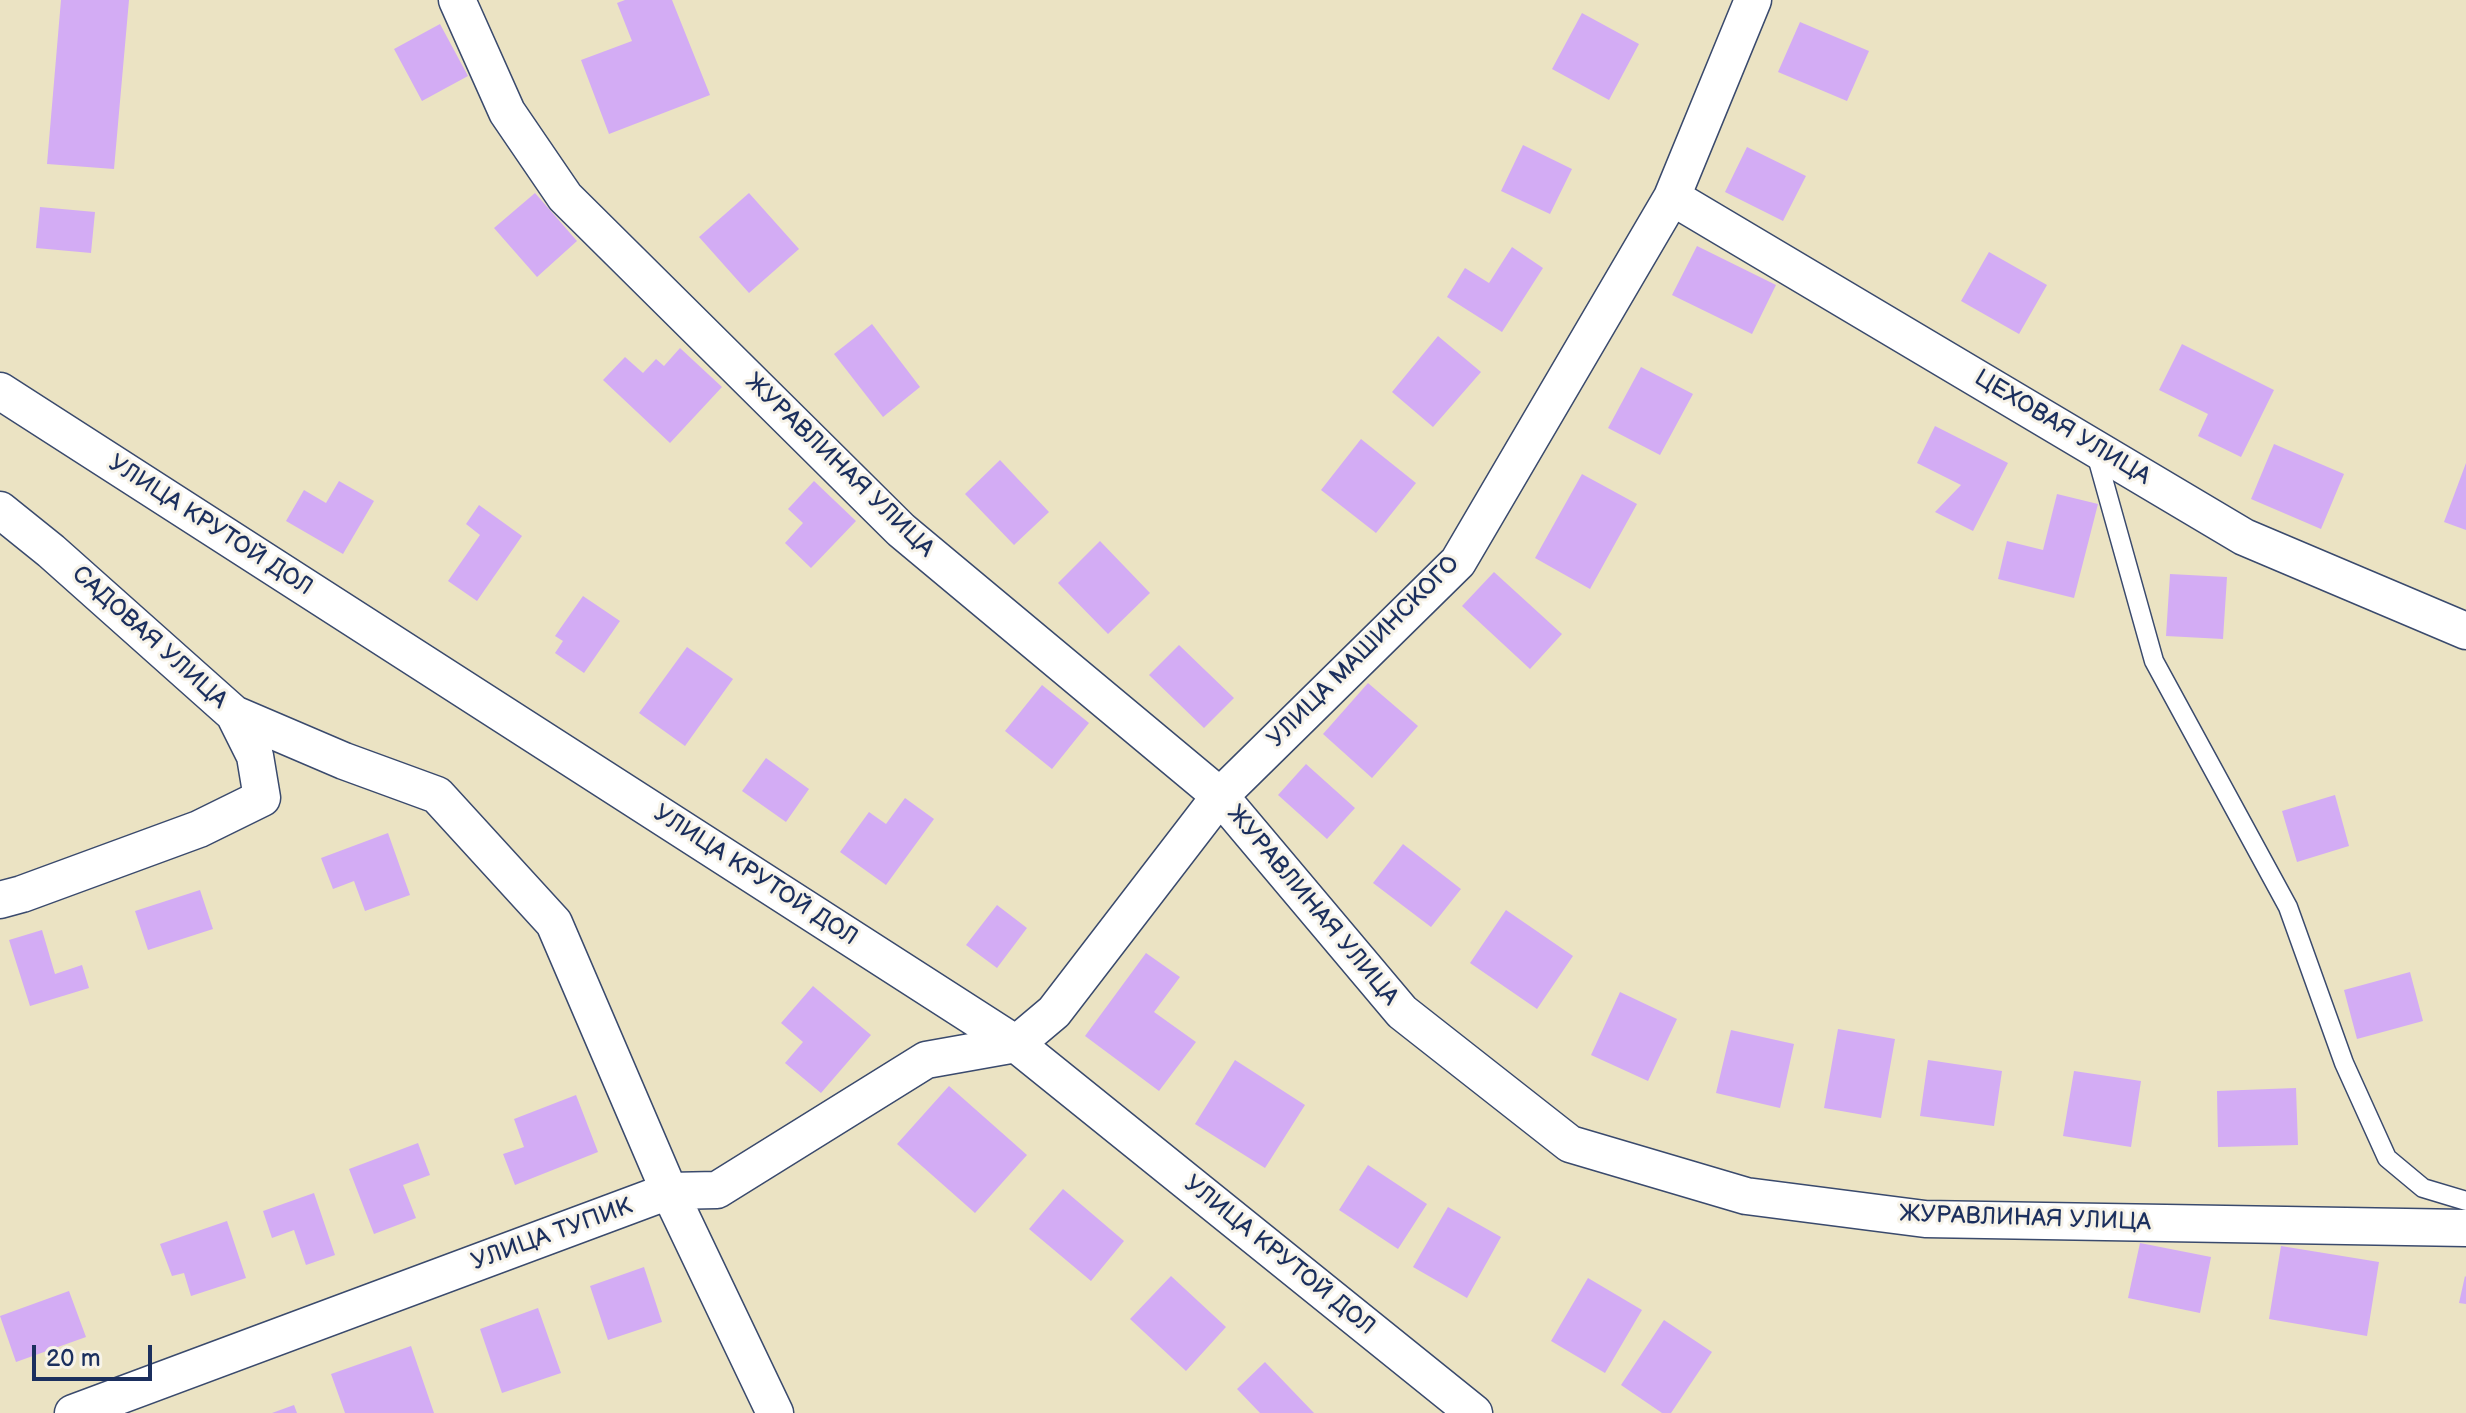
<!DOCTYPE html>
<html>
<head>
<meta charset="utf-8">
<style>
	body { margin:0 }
	#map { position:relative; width:2466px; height:1413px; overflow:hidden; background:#ebe3c3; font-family:"Balsamiq Sans",sans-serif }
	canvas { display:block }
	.scale { position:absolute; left:32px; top:1345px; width:120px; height:36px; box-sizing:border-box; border:4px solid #1b2f5e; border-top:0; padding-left:10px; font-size:24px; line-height:28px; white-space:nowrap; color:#1b2f5e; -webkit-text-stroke:6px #f7f3e8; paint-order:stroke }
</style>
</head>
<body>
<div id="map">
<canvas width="2466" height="1413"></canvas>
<div class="scale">20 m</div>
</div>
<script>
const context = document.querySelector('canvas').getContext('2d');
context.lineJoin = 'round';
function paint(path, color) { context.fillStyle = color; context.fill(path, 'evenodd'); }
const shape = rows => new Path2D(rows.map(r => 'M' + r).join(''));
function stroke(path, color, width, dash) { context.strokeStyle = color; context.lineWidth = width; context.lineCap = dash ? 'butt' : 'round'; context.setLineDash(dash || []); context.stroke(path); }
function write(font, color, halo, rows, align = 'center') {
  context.font = font + ' "Balsamiq Sans",sans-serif'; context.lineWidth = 6; context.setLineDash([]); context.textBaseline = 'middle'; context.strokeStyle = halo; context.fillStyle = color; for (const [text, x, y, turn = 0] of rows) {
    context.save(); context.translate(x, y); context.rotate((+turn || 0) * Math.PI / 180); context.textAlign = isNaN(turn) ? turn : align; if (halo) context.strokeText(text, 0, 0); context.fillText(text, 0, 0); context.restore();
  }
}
const building = shape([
	[61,0,129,0,114,169,47,164],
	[625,0,672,0,710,95,609,134,581,60,632,41,617,3],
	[1582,13,1639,44,1609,100,1552,69],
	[1800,22,1869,51,1847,101,1778,72],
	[440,24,468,76,422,101,394,49],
	[1523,145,1572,169,1550,214,1501,191],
	[1747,147,1806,176,1783,221,1725,192],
	[535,193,577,241,537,277,494,228],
	[749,193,799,249,749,293,699,237],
	[40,207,95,212,91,253,36,248],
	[1697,246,1776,285,1752,334,1672,295],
	[1512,247,1543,268,1502,332,1447,297,1465,268,1489,283],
	[1989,252,2047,285,2019,334,1961,301],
	[872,324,920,387,883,417,834,354],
	[1438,336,1481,372,1433,427,1392,392],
	[2182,344,2274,390,2241,457,2198,436,2208,414,2159,390],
	[680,348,722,387,670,443,603,380,625,357,643,373,656,359,664,366],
	[1641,367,1693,394,1660,455,1608,428],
	[1935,426,2008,463,1973,531,1935,512,1961,485,1917,463],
	[1361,439,1416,483,1376,533,1321,490],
	[2274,444,2344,474,2321,529,2251,499],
	[1000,460,1049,512,1014,545,965,494],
	[2466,463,2466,530,2444,522],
	[1582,474,1637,504,1590,589,1535,558],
	[339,481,374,501,343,554,286,521,304,490,326,503],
	[814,481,856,521,811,568,785,543,803,523,788,509],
	[2057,494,2098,504,2074,598,1998,579,2007,541,2043,550],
	[479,505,522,536,477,601,448,581,480,535,466,524],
	[1100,541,1150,593,1108,634,1058,583],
	[1494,572,1562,634,1530,669,1462,606],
	[2170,574,2227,577,2223,639,2166,636],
	[583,596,620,621,584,673,555,653,563,641,555,636],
	[1179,645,1234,698,1204,728,1149,675],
	[687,647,733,679,685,746,639,713],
	[1368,683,1418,726,1372,778,1323,734],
	[1042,685,1089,723,1052,769,1005,731],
	[766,758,809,789,786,822,742,791],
	[1306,764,1355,808,1327,839,1278,795],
	[2335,795,2349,846,2297,862,2282,811],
	[905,798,934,819,886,885,840,852,869,812,886,824],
	[388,833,410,895,365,911,354,881,333,889,321,858],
	[1403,844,1461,889,1431,927,1373,883],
	[200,890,213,929,148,950,135,911],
	[997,905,1027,928,997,968,966,945],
	[1506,910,1573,956,1537,1009,1470,963],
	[42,930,55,974,82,965,89,988,30,1006,9,940],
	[1146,953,1180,977,1154,1012,1196,1042,1159,1091,1085,1036],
	[2410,972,2423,1021,2357,1039,2344,990],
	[813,986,871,1035,821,1093,785,1063,803,1042,781,1023],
	[1620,992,1677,1019,1648,1081,1591,1055],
	[1838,1029,1895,1039,1881,1118,1824,1108],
	[1731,1030,1794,1044,1780,1108,1716,1093],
	[1235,1060,1305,1105,1265,1168,1195,1124],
	[1928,1060,2002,1071,1994,1126,1920,1116],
	[2074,1071,2141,1081,2131,1147,2063,1136],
	[949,1086,1027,1155,975,1213,897,1144],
	[2296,1088,2298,1145,2218,1147,2217,1091],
	[576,1095,598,1152,515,1185,503,1154,524,1147,514,1119],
	[418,1143,430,1175,403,1185,416,1218,374,1234,349,1169],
	[1368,1165,1427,1204,1398,1249,1339,1210],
	[1063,1189,1124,1241,1091,1281,1029,1229],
	[314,1193,335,1255,306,1265,294,1230,272,1238,263,1211],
	[1448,1207,1501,1237,1467,1298,1413,1267],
	[227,1221,246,1278,191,1296,184,1273,172,1276,160,1244],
	[2140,1243,2211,1257,2200,1313,2128,1298],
	[2281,1246,2379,1262,2367,1336,2269,1319],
	[644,1267,662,1322,608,1340,590,1286],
	[1171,1276,1226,1327,1186,1371,1130,1319],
	[2465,1276,2466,1277,2466,1304,2459,1303],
	[1588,1278,1642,1310,1605,1373,1551,1341],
	[69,1291,86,1337,16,1362,0,1316],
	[538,1308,561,1373,502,1393,480,1329],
	[1664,1320,1712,1352,1671,1413,1662,1413,1621,1385],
	[411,1346,434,1413,345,1413,331,1374],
	[1265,1362,1314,1413,1260,1413,1237,1389],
	[294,1405,297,1413,272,1413]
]);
const lane = shape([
	[2095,450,2154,661,2288,907,2344,1063,2387,1158,2423,1188,2466,1201]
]);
const street = shape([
	[457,0,507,112,565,197,901,530,1220,796,1402,1012,1570,1144,1746,1196,1925,1219,2466,1228],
	[1672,197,2244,537,2466,631],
	[0,391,1016,1044,1474,1413],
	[0,510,51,551,234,714,255,756,262,798,199,829,22,894,0,900],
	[234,714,344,761,437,795,554,923,669,1191,775,1413],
	[73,1413,669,1191,717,1190,926,1060,1016,1044,1054,1012,1220,796,1458,562,1672,197,1753,0]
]);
const streetNames = [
	["ЦЕХОВАЯ УЛИЦА",2062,428,31],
	["ЖУРАВЛИНАЯ УЛИЦА",839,466,44],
	["УЛИЦА КРУТОЙ ДОЛ",210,526,33],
	["САДОВАЯ УЛИЦА",149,638,42],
	["УЛИЦА МАШИНСКОГО",1364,652,-45],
	["УЛИЦА КРУТОЙ ДОЛ",755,876,33],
	["ЖУРАВЛИНАЯ УЛИЦА",1312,906,50],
	["ЖУРАВЛИНАЯ УЛИЦА",2025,1219,2],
	["УЛИЦА ТУПИК",552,1235,-20],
	["УЛИЦА КРУТОЙ ДОЛ",1279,1256,39]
];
paint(building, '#d3acf4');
stroke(lane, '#3a4a6d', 21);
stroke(street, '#3a4a6d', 39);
stroke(lane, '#fff', 18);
stroke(street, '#fff', 36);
write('24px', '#1b2f5e', '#f7f3e8', streetNames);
</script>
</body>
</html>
